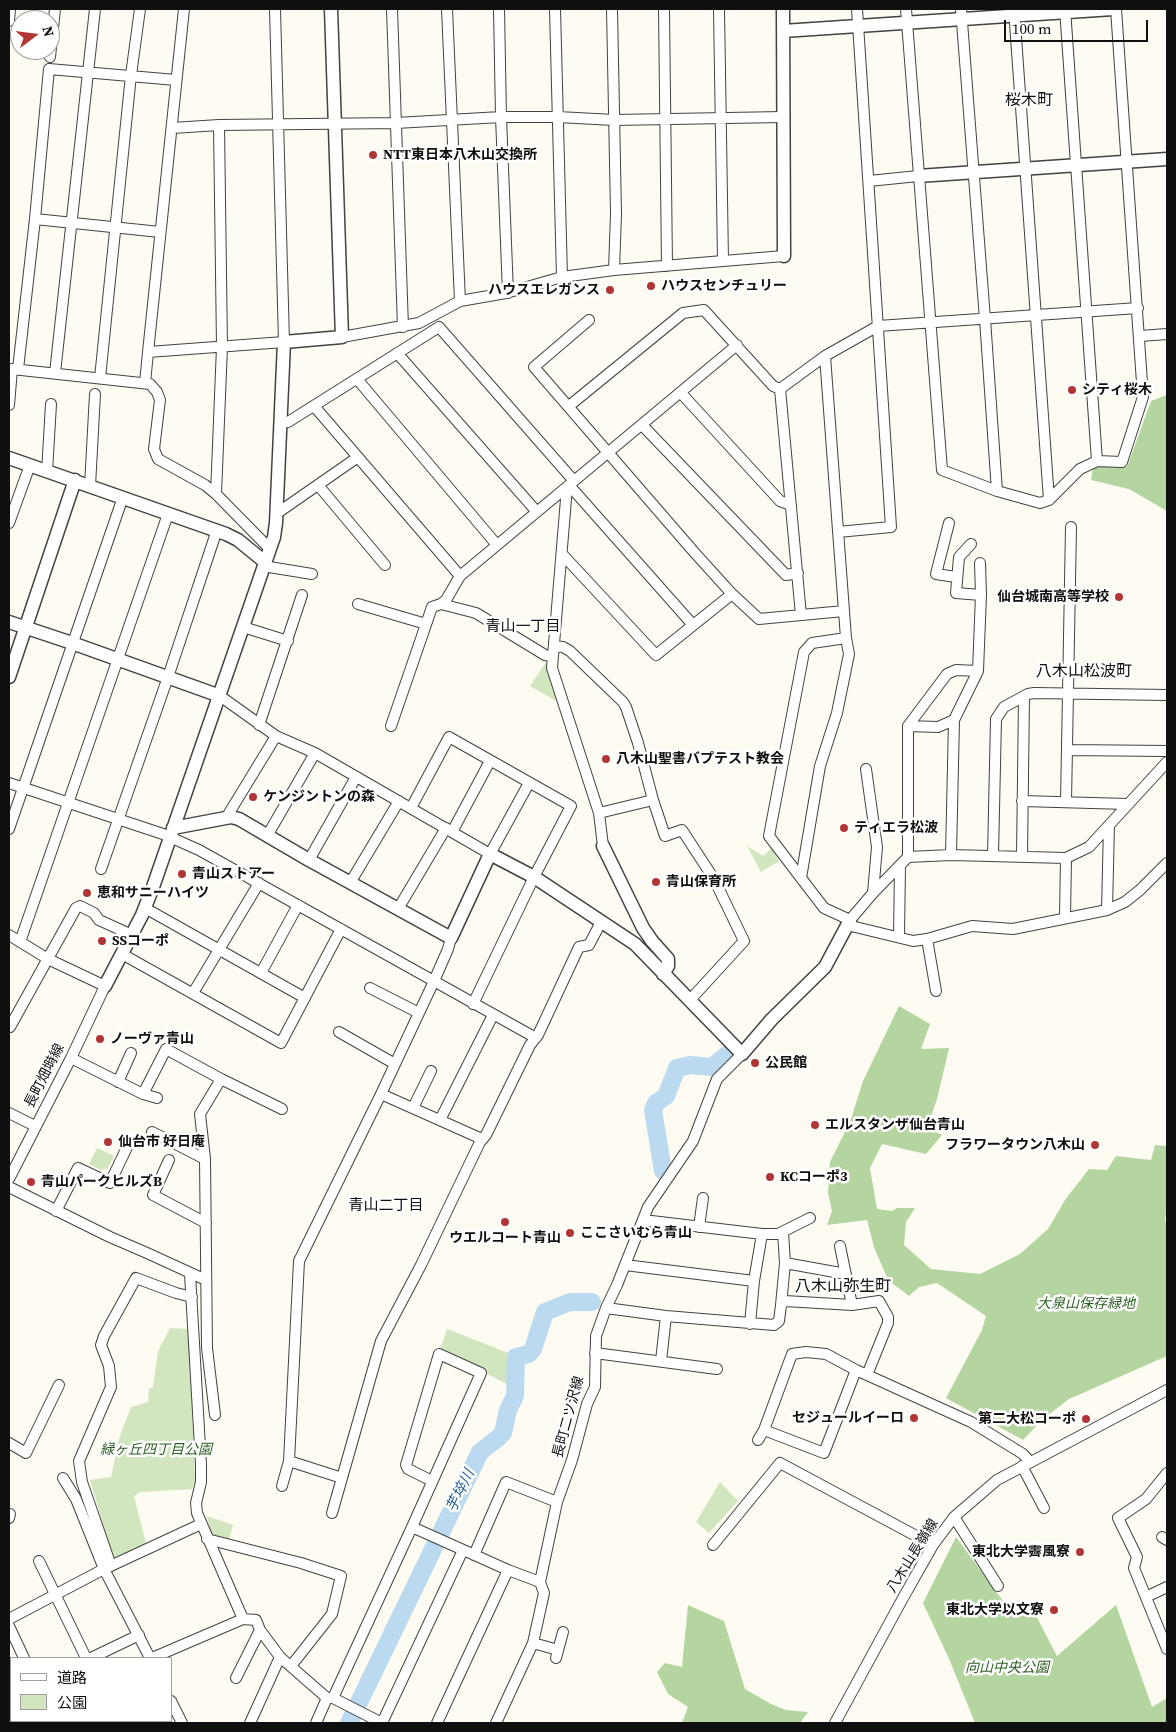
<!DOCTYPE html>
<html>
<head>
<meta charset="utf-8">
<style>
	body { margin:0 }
	#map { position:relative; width:1176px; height:1732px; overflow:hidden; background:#fefcf2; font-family:"Source Serif 4","Noto Sans JP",serif }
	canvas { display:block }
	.frame { position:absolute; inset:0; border:10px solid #0f0f0f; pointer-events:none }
	.legend { position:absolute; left:10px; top:1657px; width:162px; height:65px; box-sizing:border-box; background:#fff; border:1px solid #9f9f9f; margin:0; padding:6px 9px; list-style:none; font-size:15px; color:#0f0f0f }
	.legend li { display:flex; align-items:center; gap:10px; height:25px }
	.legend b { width:25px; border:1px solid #9f9f9f }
	.north { position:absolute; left:10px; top:10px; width:50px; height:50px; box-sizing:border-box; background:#fff; border:1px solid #9f9f9f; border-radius:50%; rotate:75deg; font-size:14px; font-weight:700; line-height:20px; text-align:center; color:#0f0f0f }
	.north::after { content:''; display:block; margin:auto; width:18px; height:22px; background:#b13534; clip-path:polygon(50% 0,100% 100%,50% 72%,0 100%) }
	.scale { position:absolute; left:1004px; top:20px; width:144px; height:22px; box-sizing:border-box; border:2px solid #0f0f0f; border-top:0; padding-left:6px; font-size:15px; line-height:18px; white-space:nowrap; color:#0f0f0f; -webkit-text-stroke:4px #fff; paint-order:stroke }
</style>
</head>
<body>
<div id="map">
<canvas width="1176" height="1732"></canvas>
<div class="frame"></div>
<ul class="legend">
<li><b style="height:6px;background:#fff"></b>道路</li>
<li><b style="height:14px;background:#d1e5be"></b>公園</li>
</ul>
<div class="north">N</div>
<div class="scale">100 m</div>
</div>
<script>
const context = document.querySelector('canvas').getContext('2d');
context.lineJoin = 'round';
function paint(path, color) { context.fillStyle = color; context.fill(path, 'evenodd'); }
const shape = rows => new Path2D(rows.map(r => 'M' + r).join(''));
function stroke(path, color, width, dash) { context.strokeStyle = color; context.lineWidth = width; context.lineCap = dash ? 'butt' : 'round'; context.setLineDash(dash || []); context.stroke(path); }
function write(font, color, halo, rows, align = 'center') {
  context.font = font + ' "Source Serif 4","Noto Sans JP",serif'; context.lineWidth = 5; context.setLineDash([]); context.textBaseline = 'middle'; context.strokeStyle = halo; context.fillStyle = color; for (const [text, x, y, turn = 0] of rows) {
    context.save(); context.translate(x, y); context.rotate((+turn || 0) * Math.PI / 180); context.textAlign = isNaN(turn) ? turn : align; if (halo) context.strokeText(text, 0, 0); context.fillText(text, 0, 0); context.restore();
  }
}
const green = shape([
	[546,662,558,702,530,686],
	[747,846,763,856,772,848,779,861,761,872],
	[97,1148,114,1156,108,1168,101,1170,89,1164],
	[170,1328,189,1329,195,1481,192,1489,141,1492,134,1496,146,1544,118,1560,113,1558,90,1480,111,1477,120,1436,131,1407,148,1402,149,1389,153,1387,158,1351],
	[447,1329,511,1354,509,1385,440,1350],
	[720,1482,738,1501,709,1533,696,1522],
	[207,1516,233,1525,229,1540,211,1536]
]);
const forest = shape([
	[1167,395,1167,511,1129,489,1091,480,1093,467,1098,465,1127,467,1151,401],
	[899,1006,930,1024,921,1049,949,1048,937,1099,927,1128,942,1135,926,1154,882,1144,870,1168,877,1209,892,1211,897,1208,915,1208,906,1222,904,1245,931,1269,980,1274,1020,1254,1048,1229,1065,1200,1089,1169,1107,1170,1116,1156,1151,1160,1155,1145,1167,1146,1167,1203,1165,1221,1167,1221,1167,1356,1069,1399,1043,1419,1023,1440,946,1398,982,1330,986,1316,937,1283,919,1287,909,1296,888,1280,874,1247,867,1220,827,1225,832,1211,828,1193,830,1162,850,1122,863,1081],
	[956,1537,1011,1612,1030,1604,1057,1656,1116,1605,1152,1707,1167,1698,1167,1723,975,1723,950,1661,923,1603],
	[688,1605,724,1621,745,1689,771,1704,786,1710,808,1712,800,1723,682,1723,688,1707,668,1694,657,1672,665,1663,682,1667]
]);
const river = shape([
	[663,1171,653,1110,656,1103,666,1096,677,1068,690,1065,712,1067,728,1054],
	[349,1723,480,1452,498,1438,503,1433,508,1410,515,1396,516,1357,529,1354,533,1349,545,1312,570,1302,592,1302]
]);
const minor = shape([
	[184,9,148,352,284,342,275,9],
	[392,9,403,327],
	[447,9,460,301],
	[499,9,501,117,508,293],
	[555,9,562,277],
	[612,9,616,214,614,270],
	[664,9,667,266],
	[719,9,723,261],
	[906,9,942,470,997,491,1040,503,1049,500,1014,9],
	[961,9,985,319,997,491],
	[1065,9,1097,461],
	[9,21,10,9],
	[50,57,55,9],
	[172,128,219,125,396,123,501,117,558,117,614,120,783,117],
	[869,181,918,176],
	[35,219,160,232],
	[1138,308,878,326,825,356,846,638,849,654,837,713,820,766,801,878,824,908,850,920,873,893,908,857,951,855,1066,858,1089,847,1167,762],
	[589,320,534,367,694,552,732,594,759,619,844,611],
	[1140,336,1167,334],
	[342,337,419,323,460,301,506,293,562,277,614,270,784,256],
	[397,353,537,512],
	[18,369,35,219,49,69,176,80],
	[55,373,95,9],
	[100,378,131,75,140,9],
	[357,379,497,545],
	[145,383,148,352],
	[780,389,801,615],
	[681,393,780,501,791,505],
	[9,405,12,369,150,384,157,392,160,400,154,449,158,459,205,485,216,494,270,549],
	[314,406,460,576],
	[569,406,683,313,704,310,773,386,780,389,825,356],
	[280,423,288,422,439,327,574,481],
	[642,425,786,575,798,573],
	[47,472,51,404],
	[318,485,385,565],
	[569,485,693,625],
	[90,486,95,394],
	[567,487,552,668,599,813,603,846],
	[216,494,222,347,219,125],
	[1049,500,1080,469,1097,461,1122,462,1143,397,1116,9],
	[276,514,358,457],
	[9,523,30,465],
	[949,523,936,574,956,577],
	[838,532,891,527,857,9],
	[562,554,656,655,732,594],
	[980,563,981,595],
	[263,566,312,574],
	[358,604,426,624],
	[441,604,476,613,545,655,553,657],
	[243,627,288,641],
	[554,646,563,647,570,651,623,702,626,707,638,743,653,800,665,836,682,830,714,879,744,941,690,1000],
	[220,696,276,736,315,753,490,854,529,783],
	[259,725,302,595],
	[391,726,432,607,441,604,446,600,460,576,737,345],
	[908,726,938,727,954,720],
	[1067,750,1167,751],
	[866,769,877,847,873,893],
	[9,783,163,834,199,850,536,1038],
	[1022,801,1127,804],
	[1066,802,1071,527],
	[411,808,449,737,571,806,534,877,473,1004],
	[599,813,653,800],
	[226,818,276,736],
	[9,829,123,497],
	[452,832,490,761],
	[267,836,315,753],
	[951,855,954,720,978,671,981,595,956,593,959,557,971,544],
	[993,856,996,719,1004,707,1028,694,1034,693,1167,695],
	[1022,856,1024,697],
	[908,857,908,726,947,674,956,670,978,671],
	[309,860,356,777],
	[101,869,168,677,217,530],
	[801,878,769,836,804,652,812,643,846,638],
	[350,883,399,801],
	[145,908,305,998],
	[398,909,446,828],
	[1107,910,1109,825],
	[1065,917,1066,858],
	[847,925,913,941,927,939,972,926,1013,929,1107,910,1125,902,1140,890,1167,863],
	[9,935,48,959,105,986,71,1058,9,1179],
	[899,937,900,866],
	[451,938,448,949,434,981,381,1094,299,1261,289,1461,342,1478,381,1341,421,1265,480,1142,486,1135,530,1045,538,1035,579,947,589,945,601,922],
	[927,939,936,991],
	[20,942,168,514],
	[122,954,281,1043,341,929],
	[261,973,298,905],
	[370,988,419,1013],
	[193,993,259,883],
	[9,1027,10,1027,76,908,80,906,94,913,99,920,132,935],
	[339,1032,395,1064],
	[71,1058,143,1094,157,1098],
	[118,1082,131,1053],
	[143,1094,166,1049,221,1079,282,1109],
	[381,1094,482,1139],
	[413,1108,431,1071],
	[9,1113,35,1126],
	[440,1120,493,1015],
	[152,1132,205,1159],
	[169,1160,153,1195,206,1223],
	[9,1187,110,1237,147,1253,206,1280],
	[56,1211,78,1168,110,1183,128,1145],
	[643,1220,762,1234,778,1234,810,1218],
	[699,1227,703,1198],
	[840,1246,852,1305],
	[785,1263,846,1274],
	[625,1265,754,1281],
	[190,1274,201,1464,201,1482,196,1503,197,1513,243,1619],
	[781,1305,785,1263,783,1232],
	[606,1308,666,1316,774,1325,779,1321,781,1305,785,1301,852,1305,879,1301,888,1317,888,1323,867,1375],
	[750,1324,754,1281,762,1234],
	[595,1353,717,1369],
	[661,1361,666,1316],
	[215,1415,207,1348,205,1159,200,1114,221,1079],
	[764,1430,824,1453,856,1370],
	[758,1440,764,1430,792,1354,806,1352,826,1354,856,1370,971,1422,1023,1454,1030,1462],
	[9,1443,26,1453,59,1385],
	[1022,1466,1044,1508],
	[1167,1473,1146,1499,1118,1518,1137,1557,1134,1568,1167,1649],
	[63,1478,76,1499,104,1569,150,1658],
	[282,1486,289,1461],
	[332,1513,342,1478],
	[9,1514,10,1514,9,1518],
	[954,1517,998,1586],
	[412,1527,508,1570,540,1582],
	[1162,1537,1167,1540],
	[207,1539,301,1563,341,1576,332,1614,291,1666],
	[713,1545,780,1463,933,1545],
	[474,1555,506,1482,557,1502],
	[39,1561,86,1658],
	[111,1566,82,1482,79,1461,111,1387,109,1366,101,1345,104,1336,136,1278,176,1293,192,1297],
	[1146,1597,1167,1587],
	[9,1619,104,1569,201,1524],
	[9,1626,24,1658],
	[533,1643,558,1650],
	[91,1658,139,1635],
	[152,1658,243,1619,256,1620,260,1630,280,1657,327,1698,333,1698,382,1723],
	[556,1658,563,1632],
	[236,1678,260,1630],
	[333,1698,412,1527,481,1373,439,1354,406,1465,408,1469,432,1481],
	[9,1699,11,1698],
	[171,1701,182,1723],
	[55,1721,56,1723],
	[118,1723,123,1721],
	[250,1723,280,1657],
	[316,1723,327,1698],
	[382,1723,463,1550],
	[437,1723,508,1570],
	[496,1723,533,1643,544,1593,540,1582,557,1502,572,1460,587,1404,595,1387,596,1336,606,1308,617,1285,648,1207,693,1141,717,1079,742,1054],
	[835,1723,903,1598,933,1545,954,1517,997,1480,1167,1390]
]);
const tertiary = shape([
	[783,9,784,256],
	[783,31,1113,9],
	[918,176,1167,159],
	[9,458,226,534,238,540,265,562],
	[9,622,72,643,220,696],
	[9,677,75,480],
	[173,828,231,817,239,819,309,860,451,938,490,854,534,877,635,944,742,1054,772,1019,825,967,850,920],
	[603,846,643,928,652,941,668,959,668,966,663,974],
	[105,986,142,915,153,887,274,537,276,523,284,342,342,337,331,9]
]);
const markers = [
	[373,155,5,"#b13534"],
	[651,286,5,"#b13534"],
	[610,290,5,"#b13534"],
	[1072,390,5,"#b13534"],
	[1119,597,5,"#b13534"],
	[606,759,5,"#b13534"],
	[253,797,5,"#b13534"],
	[844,828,5,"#b13534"],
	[182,874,5,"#b13534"],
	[656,882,5,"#b13534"],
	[87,893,5,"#b13534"],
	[102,941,5,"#b13534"],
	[100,1039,5,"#b13534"],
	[755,1063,5,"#b13534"],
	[815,1125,5,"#b13534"],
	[108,1142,5,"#b13534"],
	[1095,1145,5,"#b13534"],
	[770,1177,5,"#b13534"],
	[31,1182,5,"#b13534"],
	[505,1222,5,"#b13534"],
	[570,1233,5,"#b13534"],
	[914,1418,5,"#b13534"],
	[1086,1419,5,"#b13534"],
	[1080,1552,5,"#b13534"],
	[1054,1610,5,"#b13534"]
];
const poiNames = [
	["NTT東日本八木山交換所",383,155],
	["ハウスセンチュリー",661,286],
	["ハウスエレガンス",600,290,"right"],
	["シティ桜木",1082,390],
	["仙台城南高等学校",1109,597,"right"],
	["八木山聖書バプテスト教会",616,759],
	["ケンジントンの森",263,797],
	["ティエラ松波",854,828],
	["青山ストアー",192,874],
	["青山保育所",666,882],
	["恵和サニーハイツ",97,893],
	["SSコーポ",112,941],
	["ノーヴァ青山",110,1039],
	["公民館",765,1063],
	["エルスタンザ仙台青山",825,1125],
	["仙台市 好日庵",118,1142],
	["フラワータウン八木山",1085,1145,"right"],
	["KCコーポ3",780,1177],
	["青山パークヒルズB",41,1182],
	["ここさいむら青山",580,1233],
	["ウエルコート青山",505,1238,"center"],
	["セジュールイーロ",904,1418,"right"],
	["第二大松コーポ",1076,1419,"right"],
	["東北大学霽風寮",1070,1552,"right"],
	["東北大学以文寮",1044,1610,"right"]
];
const streetNames = [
	["長町畑塒線",45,1076,-63],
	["長町二ツ沢線",569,1417,-75],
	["八木山長嶺線",913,1556,-58]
];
const parkNames = [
	["大泉山保存緑地",1086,1304],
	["緑ヶ丘四丁目公園",156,1450],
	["向山中央公園",1007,1668]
];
const neighbourhoodNames = [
	["青山一丁目",523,627],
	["青山二丁目",386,1206]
];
const waterNames = [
	["芋埣川",461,1491,-64]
];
const quarterNames = [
	["桜木町",1029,101],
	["八木山松波町",1084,672],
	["八木山弥生町",843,1287]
];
paint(green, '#d1e5be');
paint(forest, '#b4d59f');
stroke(river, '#bbdaf0', 18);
stroke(minor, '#424242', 12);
stroke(tertiary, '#424242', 15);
stroke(minor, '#fff', 10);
stroke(tertiary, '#fff', 12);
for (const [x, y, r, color] of markers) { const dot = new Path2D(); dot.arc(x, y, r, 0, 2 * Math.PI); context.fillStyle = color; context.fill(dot); stroke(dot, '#fff', 2); }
write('bold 14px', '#0f0f0f', '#fff', poiNames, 'left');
write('14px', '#0f0f0f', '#fff', streetNames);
write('italic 14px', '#2e6125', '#fff', parkNames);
write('15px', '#0f0f0f', '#fff', neighbourhoodNames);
write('italic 15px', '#245e95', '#fff', waterNames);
write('16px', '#0f0f0f', '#fff', quarterNames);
</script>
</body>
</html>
